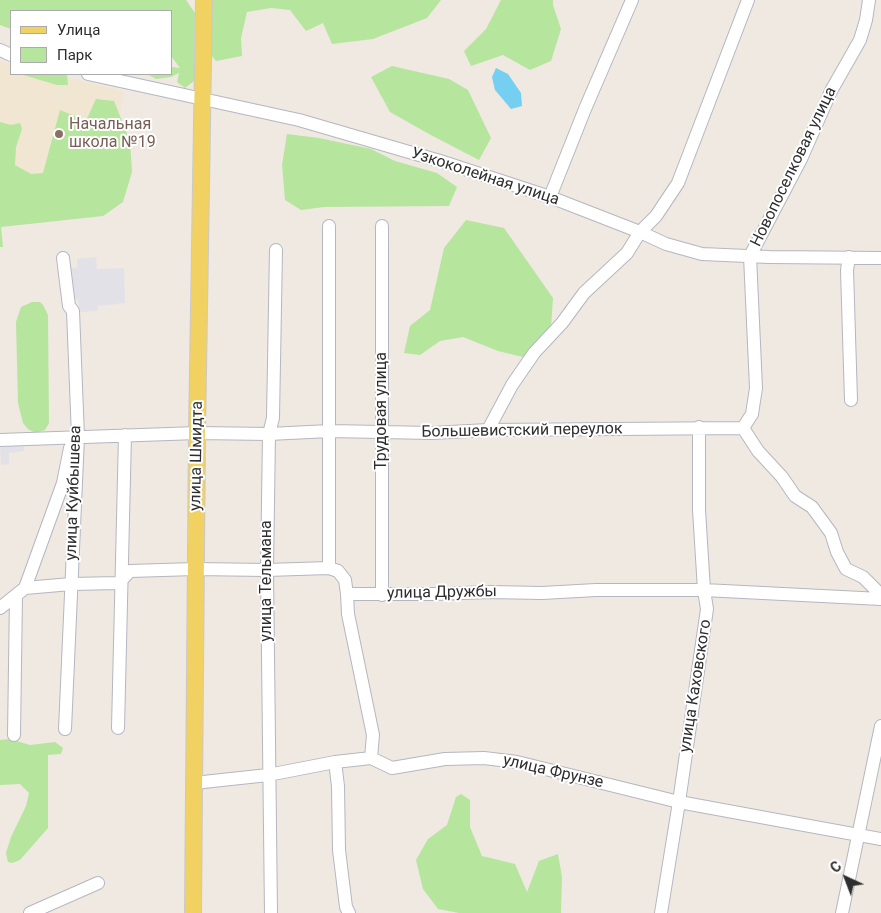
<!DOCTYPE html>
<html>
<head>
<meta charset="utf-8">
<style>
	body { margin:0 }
	#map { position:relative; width:881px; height:913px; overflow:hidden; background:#efe9e1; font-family:Roboto,sans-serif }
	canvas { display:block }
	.legend { position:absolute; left:10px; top:10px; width:162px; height:65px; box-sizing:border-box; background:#fff; border:1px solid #ababab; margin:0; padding:6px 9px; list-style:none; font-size:15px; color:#2e2e2e }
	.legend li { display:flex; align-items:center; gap:10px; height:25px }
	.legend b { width:25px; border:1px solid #ababab }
	.north { position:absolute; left:821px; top:853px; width:50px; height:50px; -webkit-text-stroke:4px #fff; paint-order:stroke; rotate:317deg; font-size:14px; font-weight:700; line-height:20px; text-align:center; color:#2e2e2e }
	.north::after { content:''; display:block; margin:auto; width:18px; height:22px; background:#2e2e2e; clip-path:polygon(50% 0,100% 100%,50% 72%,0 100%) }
</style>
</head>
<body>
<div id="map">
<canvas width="881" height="913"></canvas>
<ul class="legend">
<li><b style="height:6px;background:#f2d163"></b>Улица</li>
<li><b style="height:14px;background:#b6e59e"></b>Парк</li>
</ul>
<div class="north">С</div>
</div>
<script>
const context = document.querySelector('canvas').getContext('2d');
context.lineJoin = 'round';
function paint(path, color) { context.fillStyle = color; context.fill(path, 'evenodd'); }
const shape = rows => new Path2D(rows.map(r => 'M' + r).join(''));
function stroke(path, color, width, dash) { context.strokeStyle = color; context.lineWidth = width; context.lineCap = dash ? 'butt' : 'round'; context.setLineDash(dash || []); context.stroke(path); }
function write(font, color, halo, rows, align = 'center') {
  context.font = font + ' Roboto,sans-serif'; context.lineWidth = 4; context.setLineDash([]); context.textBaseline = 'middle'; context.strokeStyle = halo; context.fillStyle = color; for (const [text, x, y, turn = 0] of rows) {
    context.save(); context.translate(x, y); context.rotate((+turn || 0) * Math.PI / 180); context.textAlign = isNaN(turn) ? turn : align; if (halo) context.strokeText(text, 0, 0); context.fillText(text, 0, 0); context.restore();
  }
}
const industrial = shape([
	[96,257,97,269,124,268,125,303,98,306,97,311,80,312,78,299,69,300,68,268,77,268,77,259],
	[24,442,24,451,9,453,9,464,1,465,0,444]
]);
const education = shape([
	[0,61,11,64,11,74,51,74,123,91,112,176,0,181]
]);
const green = shape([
	[0,0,186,0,195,13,194,81,185,88,177,82,179,73,171,77,156,79,147,74,154,74,156,75,168,74,171,74,172,67,180,68,171,56,171,11,11,11,11,29,0,25],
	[211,0,441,0,427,18,373,39,332,44,323,23,306,31,290,10,271,8,247,12,241,38,242,56,216,61,212,56,210,24],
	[501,0,553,0,553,5,561,29,551,61,530,70,503,55,471,66,464,51,486,29],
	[392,66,449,79,468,90,491,138,479,160,429,134,390,112,371,77],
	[20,74,67,74,68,85,57,85],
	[96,99,114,101,130,141,132,172,123,202,103,216,1,227,3,247,0,247,0,122,11,125,20,123,22,129,16,147,15,165,31,174,43,173,60,110,86,121],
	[287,134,319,138,371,149,395,161,437,173,457,187,449,206,324,207,301,210,285,200,282,165],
	[466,220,504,228,553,298,551,327,537,344,523,357,498,351,463,337,440,341,420,355,404,353,410,326,430,310,444,248],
	[32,302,40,302,43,305,48,315,49,423,45,430,35,433,28,429,23,423,18,403,16,322,21,307],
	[10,739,30,745,55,742,63,748,61,754,48,755,48,828,20,860,12,863,8,862,6,853,11,837,26,806,29,793,20,784,0,785,0,740],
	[461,794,470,800,470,827,482,856,515,864,527,892,539,861,558,854,562,877,561,913,459,913,438,909,423,889,416,860,428,839,447,825,456,797]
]);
const water = shape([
	[496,68,508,74,521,93,522,106,511,109,495,90,492,77]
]);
const minor = shape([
	[0,50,11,55],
	[88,74,299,120,440,161,550,197,640,232,666,244,702,254,769,257,881,258],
	[550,197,585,109,632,0],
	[849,257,847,270,851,400],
	[63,258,69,306,73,311,78,437,65,729],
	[743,428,752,414,756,388,750,256,801,159,831,91,860,40,866,20,869,0],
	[488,430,512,385,534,353,562,323,584,293,627,253,640,232,656,216,678,183,748,0],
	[0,440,197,433,269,434,330,431,432,433,488,430,743,428,758,451,782,477,795,496,812,507,831,533,837,552,846,569,863,577,876,590,877,598],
	[329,568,329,226],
	[25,588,71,584,119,583,130,571,195,569,267,570,329,568,338,571,345,580,347,594,435,594,490,592,542,593,596,590,704,590,881,599],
	[347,594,348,614,373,735,371,758],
	[382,595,382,226],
	[0,608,25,588,63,483,70,448],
	[118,728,125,435],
	[14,735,16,596],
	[335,762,338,786,339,850,346,907,349,913],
	[194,783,268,775,335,762,371,758,392,768,445,759,484,758,517,762,679,802,881,839],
	[30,913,98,883],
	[271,913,267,570,269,434,273,418,276,250],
	[661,913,679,802,707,609,704,590,699,510,699,427],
	[842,913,881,726]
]);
const major = shape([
	[193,913,197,433,204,0]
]);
const markers = [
	[59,134,5,"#8d6e63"]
];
const educationNames = [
	["Начальная",69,125],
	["школа №19",69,143]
];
const streetNames = [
	["Новопоселковая улица",794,167,-64],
	["Узкоколейная улица",485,177,18],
	["Трудовая улица",382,411,-90],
	["Большевистский переулок",522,431,-1],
	["улица Шмидта",197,456,-89],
	["улица Куйбышева",74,493,-88],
	["улица Тельмана",267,581,-90],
	["улица Дружбы",442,593,-1],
	["улица Каховского",696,686,-81],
	["улица Фрунзе",553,772,13]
];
paint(industrial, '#e3e1e8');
paint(education, '#f0e6d1');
paint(green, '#b6e59e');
paint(water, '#75cff0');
stroke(minor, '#b4b7c1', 14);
stroke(major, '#c9c9c9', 18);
stroke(minor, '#fff', 12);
stroke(major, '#f2d163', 16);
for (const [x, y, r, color] of markers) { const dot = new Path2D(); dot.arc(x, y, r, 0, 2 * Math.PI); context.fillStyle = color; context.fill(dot); stroke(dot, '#fff', 2); }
write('16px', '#785e54', '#fff', educationNames, 'left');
write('16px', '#2e2e2e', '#fff', streetNames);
</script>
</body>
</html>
